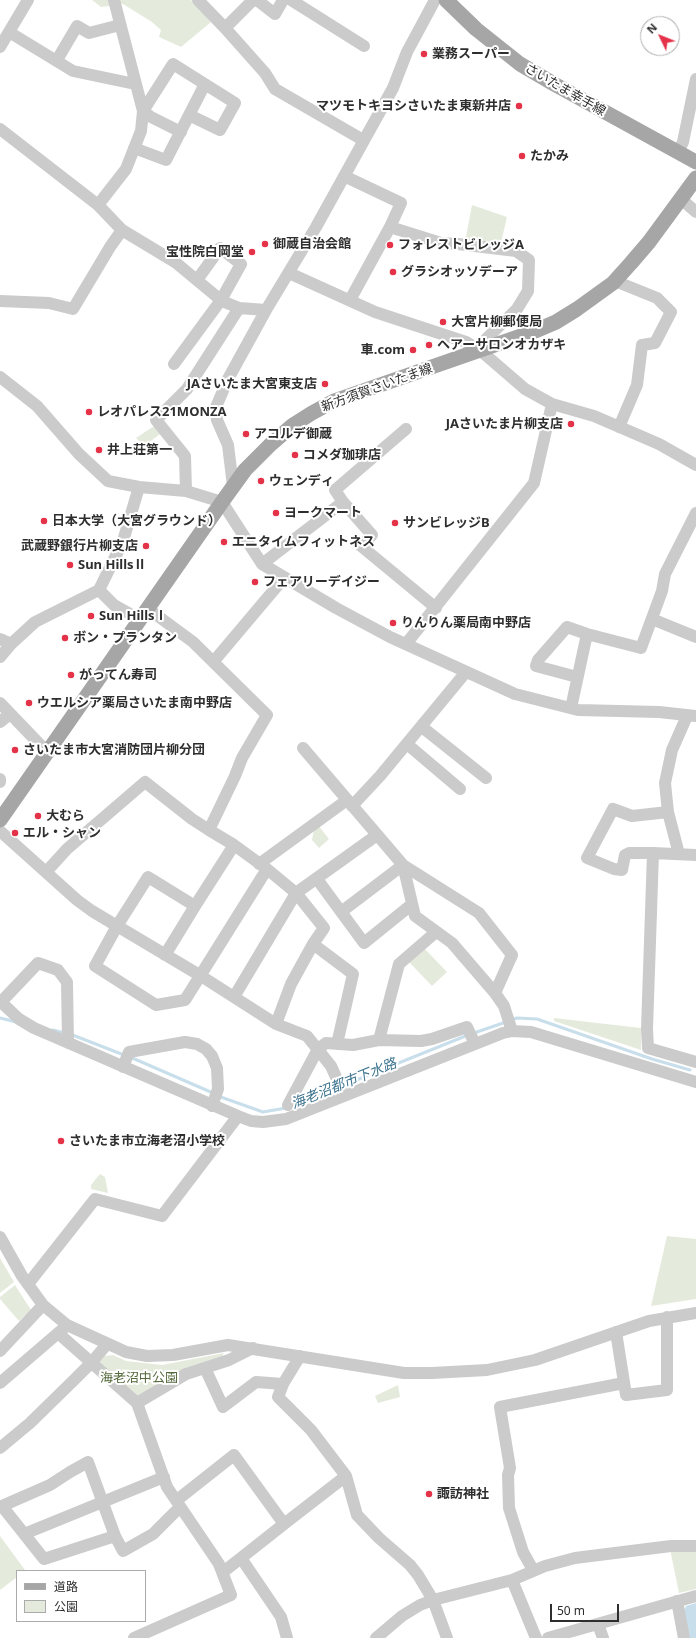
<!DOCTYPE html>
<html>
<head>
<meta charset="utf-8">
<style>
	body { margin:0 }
	#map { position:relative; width:696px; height:1638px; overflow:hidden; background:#fff; font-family:"Noto Sans","Noto Sans JP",sans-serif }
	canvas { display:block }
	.legend { position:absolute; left:16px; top:1570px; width:130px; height:52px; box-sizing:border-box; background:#fff; border:1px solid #ababab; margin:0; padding:5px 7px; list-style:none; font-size:12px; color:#2e2e2e }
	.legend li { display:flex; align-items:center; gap:8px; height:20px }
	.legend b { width:20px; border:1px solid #ababab }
	.north { position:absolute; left:640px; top:16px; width:40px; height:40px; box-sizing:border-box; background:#fff; border:1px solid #ababab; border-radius:50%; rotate:313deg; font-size:11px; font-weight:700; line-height:16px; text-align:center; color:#2e2e2e }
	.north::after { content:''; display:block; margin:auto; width:14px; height:18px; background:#e43249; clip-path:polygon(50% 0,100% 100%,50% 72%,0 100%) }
	.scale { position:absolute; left:550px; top:1604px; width:69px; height:18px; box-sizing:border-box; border:2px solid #2e2e2e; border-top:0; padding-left:5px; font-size:12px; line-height:14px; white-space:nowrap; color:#2e2e2e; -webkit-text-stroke:3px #fff; paint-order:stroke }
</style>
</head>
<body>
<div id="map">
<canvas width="696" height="1638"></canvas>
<ul class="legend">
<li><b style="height:5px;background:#a6a6a6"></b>道路</li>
<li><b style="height:11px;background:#e5ebdc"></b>公園</li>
</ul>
<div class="north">N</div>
<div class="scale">50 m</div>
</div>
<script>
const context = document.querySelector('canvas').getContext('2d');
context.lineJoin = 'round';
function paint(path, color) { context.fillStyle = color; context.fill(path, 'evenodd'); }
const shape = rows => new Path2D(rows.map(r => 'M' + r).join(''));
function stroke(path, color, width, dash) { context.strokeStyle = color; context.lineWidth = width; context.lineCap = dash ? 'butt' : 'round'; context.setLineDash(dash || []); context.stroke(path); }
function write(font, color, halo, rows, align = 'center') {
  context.font = font + ' "Noto Sans","Noto Sans JP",sans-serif'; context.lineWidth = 4; context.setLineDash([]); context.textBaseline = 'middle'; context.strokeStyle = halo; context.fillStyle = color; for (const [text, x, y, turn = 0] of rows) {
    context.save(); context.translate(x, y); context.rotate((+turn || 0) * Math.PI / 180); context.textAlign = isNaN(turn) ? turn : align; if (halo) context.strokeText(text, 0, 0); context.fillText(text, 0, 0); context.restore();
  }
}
const green = shape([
	[92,0,191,0,211,22,181,47,159,37,161,30,152,22,123,4,101,7],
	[472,205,507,217,500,247,465,242],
	[157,424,163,432,144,446,136,438],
	[318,825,329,839,319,848,312,840,314,829],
	[423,947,447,972,432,986,409,962],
	[554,1018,641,1028,641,1050,554,1021],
	[100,1174,105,1177,108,1193,91,1189,91,1185],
	[667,1236,696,1239,696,1299,651,1306],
	[0,1258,14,1282,0,1293],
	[15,1285,31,1310,19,1321,0,1299,0,1297],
	[224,1353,222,1356,185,1368,138,1397,99,1363,104,1356,113,1355,126,1361,162,1365],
	[398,1385,400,1397,378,1403,375,1396],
	[0,1536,25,1570,17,1571,17,1577,0,1590],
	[696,1548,696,1589,679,1593,670,1549]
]);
const water = shape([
	[696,1603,696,1638,689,1638,684,1610,686,1606]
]);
const stream = shape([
	[0,1018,16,1022],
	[511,1020,517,1018,537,1019,652,1059,690,1070],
	[53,1030,65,1033],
	[474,1033,506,1022],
	[70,1034,124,1055],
	[130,1057,213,1093],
	[344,1085,468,1035],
	[218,1096,263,1112,286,1108],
	[292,1106,338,1087]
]);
const minor = shape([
	[198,0,225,28,265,73,275,89,363,140],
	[257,0,275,14,283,0],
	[291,0,364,46],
	[225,28,253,0],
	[9,32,73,71,135,84],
	[0,47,28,0],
	[57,60,77,26,89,33,120,25],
	[0,129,98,205,122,230,175,262,222,301,239,308,266,310],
	[181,132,151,117,143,111,173,64,235,103,220,130,189,115],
	[134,148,166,160,205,84],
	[678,152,683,142,696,79],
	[344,176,401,203,390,227,441,243,458,244,516,251,529,260,528,291,517,309,486,339,481,351],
	[681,199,696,212],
	[98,205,126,169,141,131,143,111,114,0],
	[289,273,375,312,466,342,481,351,525,389,552,404,594,416,659,444,696,465],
	[615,281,657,298,671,312,655,343,642,345,637,385,619,427],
	[350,300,390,227],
	[0,301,49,303,73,309,110,247,122,230],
	[174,364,221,300,241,264,220,248,197,280],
	[0,377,37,406,79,454,108,481,139,487,186,491,222,502,262,564,336,608,390,637,515,694,578,710,659,712,696,716],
	[233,486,228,445,217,420,216,407,228,379,266,310,316,227,393,88,407,52,435,0],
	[186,491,185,456,156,420,187,389,239,308],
	[343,502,335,490,406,429],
	[262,564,343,502,372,535,361,546,436,608],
	[99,590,114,605,139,619],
	[147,608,193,642,267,715,242,758,235,776,209,830,234,845,267,869,296,893,324,928,313,944,291,984,276,1024],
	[652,619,696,637],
	[0,639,11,644,35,622,99,590,123,541,139,487],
	[406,644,534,483,552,404],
	[0,657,11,644],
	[214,661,284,578],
	[577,677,536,666,538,660,567,627,587,634,641,648,662,591,665,574,696,513],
	[0,703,47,752],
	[571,708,587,634],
	[0,722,10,714],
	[422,727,486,778],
	[407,744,460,789],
	[303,748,403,865,415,916,452,943,495,993,504,1006,512,1031],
	[0,779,0,782],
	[352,806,380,776,466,672],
	[0,831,77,900,92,911,201,976,276,1024,307,1036,331,1066,344,1095],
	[234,845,195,906,148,877,117,926,95,966,156,1005,185,1000,267,869],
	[653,853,629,853,625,855,622,870,614,869,587,858,613,809,632,816,668,812],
	[679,854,668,812,665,783,672,750,687,716],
	[696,855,653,853,647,1029,648,1048,696,1062],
	[259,864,347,800],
	[46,872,67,849,145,782,192,819,209,830],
	[317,879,364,943,411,905],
	[341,912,403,865,479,913,512,955,495,993],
	[313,944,353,974,337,1044],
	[165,955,195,906],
	[234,997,296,893,377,835],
	[0,1001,19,1019,34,1028,238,1116,251,1121,263,1122,286,1119,503,1033,512,1031,531,1032,696,1082],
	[1,1002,38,963,58,970,67,982,68,1043],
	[379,1040,421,1041,432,1039,467,1027,475,1044],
	[123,1067,129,1052,185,1042,197,1044,206,1049,212,1056,217,1068,218,1089,212,1106],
	[288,1105,318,1049,326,1043,353,1045,379,1040,399,964,436,932],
	[0,1237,22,1276,43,1305,67,1325,126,1352,147,1356,173,1355,228,1345,404,1373,432,1373,487,1370,535,1360,649,1321,696,1313],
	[28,1284,95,1199,162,1216,238,1116],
	[616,1332,626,1395,667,1390,667,1317],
	[58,1333,137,1403,167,1487,219,1564,231,1595,134,1638],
	[0,1351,43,1305],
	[300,1356,283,1384,278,1397,311,1430,346,1476,357,1515,379,1538,410,1565,418,1575,433,1600,447,1638],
	[205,1368,223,1407,256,1382,283,1384],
	[0,1383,64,1328],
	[137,1403,186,1374,229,1360,253,1348],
	[0,1448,30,1423,75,1379,92,1362,107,1344],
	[177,1500,234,1455,284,1524,346,1476],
	[24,1534,164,1477],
	[115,1536,44,1559,2,1506,50,1485,70,1472,88,1462,115,1536,123,1551,153,1534,180,1507],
	[241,1558,284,1524],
	[533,1570,523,1552,509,1508,508,1475,510,1468,500,1407,624,1383],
	[223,1572,241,1558,281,1617,287,1638],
	[512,1580,545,1566,575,1558,671,1546,696,1546],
	[677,1601,684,1638],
	[598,1624,603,1638],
	[376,1638,402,1616,420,1605,433,1600,512,1580,536,1638],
	[548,1638,696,1596]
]);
const major = shape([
	[446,0,476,29,520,64,554,84,696,162],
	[0,820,222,502,245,470,271,444,293,425,312,413,334,401,535,331,556,322,577,309,613,283,631,263,649,242,696,178]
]);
const markers = [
	[424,54,4,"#e43249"],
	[519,106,4,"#e43249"],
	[522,156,4,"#e43249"],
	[265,244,4,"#e43249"],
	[390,245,4,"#e43249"],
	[252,252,4,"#e43249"],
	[393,272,4,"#e43249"],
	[443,322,4,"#e43249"],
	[429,345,4,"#e43249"],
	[413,350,4,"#e43249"],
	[325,384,4,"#e43249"],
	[89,412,4,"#e43249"],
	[571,424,4,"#e43249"],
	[246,434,4,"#e43249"],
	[99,450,4,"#e43249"],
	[295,455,4,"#e43249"],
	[261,481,4,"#e43249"],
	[276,513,4,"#e43249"],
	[44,521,4,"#e43249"],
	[395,523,4,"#e43249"],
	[224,542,4,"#e43249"],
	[146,546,4,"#e43249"],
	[70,565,4,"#e43249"],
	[255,582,4,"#e43249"],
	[91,616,4,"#e43249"],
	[393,623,4,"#e43249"],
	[65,638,4,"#e43249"],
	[71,675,4,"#e43249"],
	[29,703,4,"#e43249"],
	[15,750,4,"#e43249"],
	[38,816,4,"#e43249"],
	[15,833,4,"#e43249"],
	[61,1141,4,"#e43249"],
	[429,1494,4,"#e43249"]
];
const poiNames = [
	["業務スーパー",432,54],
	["マツモトキヨシさいたま東新井店",511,106,"right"],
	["たかみ",530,156],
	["御蔵自治会館",273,244],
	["フォレストビレッジA",398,245],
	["宝性院白岡堂",244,252,"right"],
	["グラシオッソデーア",401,272],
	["大宮片柳郵便局",451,322],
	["ヘアーサロンオカザキ",437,345],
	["車.com",405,350,"right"],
	["JAさいたま大宮東支店",317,384,"right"],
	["レオパレス21MONZA",97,412],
	["JAさいたま片柳支店",563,424,"right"],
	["アコルデ御蔵",254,434],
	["井上荘第一",107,450],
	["コメダ珈琲店",303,455],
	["ウェンディ",269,481],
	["ヨークマート",284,513],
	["日本大学（大宮グラウンド）",52,521],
	["サンビレッジB",403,523],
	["エニタイムフィットネス",232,542],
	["武蔵野銀行片柳支店",138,546,"right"],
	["Sun HillsⅡ",78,565],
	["フェアリーデイジー",263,582],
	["Sun HillsⅠ",99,616],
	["りんりん薬局南中野店",401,623],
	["ボン・プランタン",73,638],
	["がってん寿司",79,675],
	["ウエルシア薬局さいたま南中野店",37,703],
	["さいたま市大宮消防団片柳分団",23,750],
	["大むら",46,816],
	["エル・シャン",23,833],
	["さいたま市立海老沼小学校",69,1141],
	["諏訪神社",437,1494]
];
const streetNames = [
	["さいたま幸手線",565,90,30],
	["新方須賀さいたま線",377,388,-20]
];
const parkNames = [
	["海老沼中公園",139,1378]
];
const waterNames = [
	["海老沼都市下水路",344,1084,-22]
];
paint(green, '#e5ebdc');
paint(water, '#c8dfeb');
stroke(stream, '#c8dfeb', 3);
stroke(minor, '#cbcbcb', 12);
stroke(major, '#a6a6a6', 15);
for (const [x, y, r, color] of markers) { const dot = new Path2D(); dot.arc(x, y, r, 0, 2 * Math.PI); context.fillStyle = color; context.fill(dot); stroke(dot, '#fff', 1.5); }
write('bold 13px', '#2e2e2e', '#fff', poiNames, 'left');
write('13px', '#2e2e2e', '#fff', streetNames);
write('13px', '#54693c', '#fff', parkNames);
write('italic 14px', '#3d748f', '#fff', waterNames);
</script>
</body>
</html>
